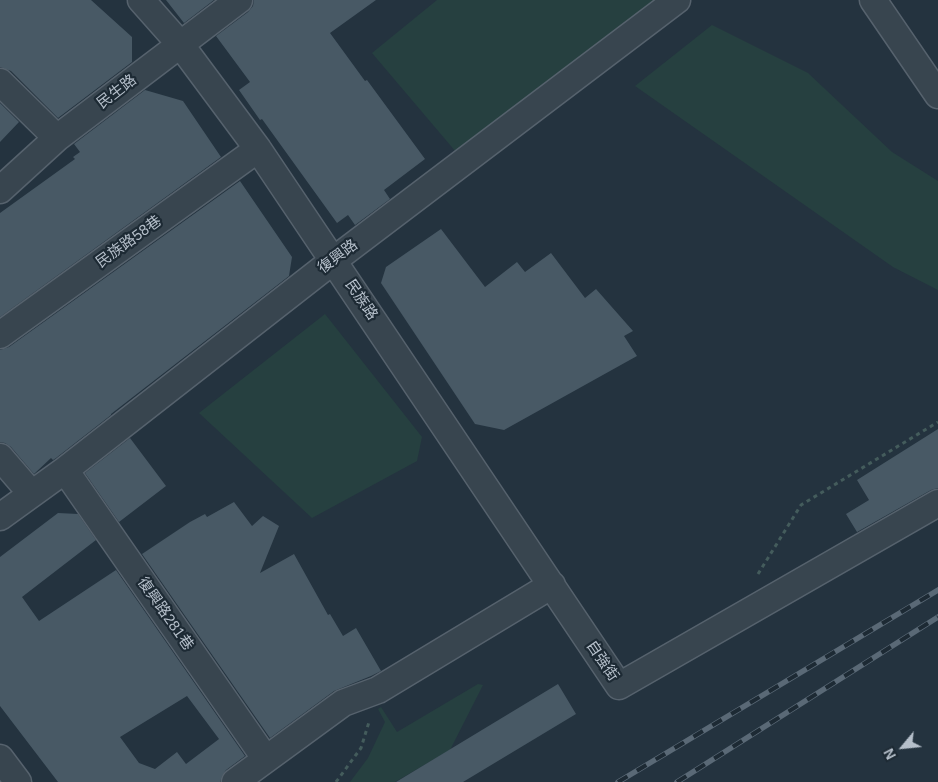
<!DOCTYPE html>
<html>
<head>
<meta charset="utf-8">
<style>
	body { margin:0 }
	#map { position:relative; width:938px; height:782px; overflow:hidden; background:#24333f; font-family:Helvetica,sans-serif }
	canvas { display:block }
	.north { position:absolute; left:878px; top:722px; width:50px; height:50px; -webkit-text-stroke:4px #1d2a34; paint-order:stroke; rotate:242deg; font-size:14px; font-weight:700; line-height:20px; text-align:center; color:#b5bfca }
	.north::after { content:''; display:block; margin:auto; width:18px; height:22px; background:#b5bfca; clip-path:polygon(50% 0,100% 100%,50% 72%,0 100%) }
</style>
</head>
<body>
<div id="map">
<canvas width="938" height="782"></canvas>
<div class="north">N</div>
</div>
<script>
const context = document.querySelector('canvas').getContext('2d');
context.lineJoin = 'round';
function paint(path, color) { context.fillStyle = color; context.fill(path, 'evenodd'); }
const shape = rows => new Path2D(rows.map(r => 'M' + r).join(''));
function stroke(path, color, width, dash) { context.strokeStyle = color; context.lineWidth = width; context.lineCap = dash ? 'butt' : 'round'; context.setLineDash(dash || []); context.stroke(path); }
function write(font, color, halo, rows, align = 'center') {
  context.font = font + ' Helvetica,"Noto Sans TC",sans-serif'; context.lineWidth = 4.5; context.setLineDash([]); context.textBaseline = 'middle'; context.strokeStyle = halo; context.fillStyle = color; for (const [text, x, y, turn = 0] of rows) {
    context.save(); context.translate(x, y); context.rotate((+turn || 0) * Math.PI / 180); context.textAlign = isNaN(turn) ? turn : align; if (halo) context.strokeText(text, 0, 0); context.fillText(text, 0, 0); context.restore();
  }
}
const green = shape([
	[437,0,657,0,456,152,372,53],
	[712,25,808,73,892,152,938,181,938,290,893,267,635,86],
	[325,314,422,437,417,461,312,518,199,413],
	[478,684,483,685,450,750,395,782,350,782,368,758,385,722,378,709,381,707,397,732]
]);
const building = shape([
	[0,0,91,0,132,37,132,62,58,118,11,71,0,67],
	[166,0,214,0,184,23],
	[254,0,376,0,330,33,365,81,367,80,425,159,384,190,390,199,355,225,348,215,337,223,262,119,260,120,239,90,250,82,216,36,248,12,253,6],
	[145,90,183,101,221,157,0,317,0,213,75,159,73,157,80,152,74,144],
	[0,103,19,122,0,142],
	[240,181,292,257,289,276,111,414,111,415,56,458,53,460,51,458,34,474,11,447,5,443,0,442,0,350,9,347],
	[441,229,485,287,517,262,525,272,551,253,585,298,596,289,633,331,624,336,637,356,504,430,475,424,381,283,386,267],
	[938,429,938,488,931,490,857,532,846,514,869,500,857,480],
	[130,438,166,486,119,522,85,473],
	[234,502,252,526,263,516,279,526,260,573,294,554,328,615,330,614,343,636,356,628,381,671,371,676,334,691,270,738,142,554,190,522,205,514,207,517],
	[58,513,78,514,96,540,22,597,39,621,116,570,245,756,226,770,222,776,220,782,58,782,0,706,0,557],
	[187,696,219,739,186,764,177,752,155,769,139,763,120,737],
	[558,684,576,714,463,782,396,782]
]);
const path = shape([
	[758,574,801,505,938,422],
	[336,782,361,748,369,722]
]);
const minor = shape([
	[141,0,180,44,258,149,619,686,938,503],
	[873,0,938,95],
	[0,82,57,138],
	[0,190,57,138,239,0],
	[0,335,258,149],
	[0,457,31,493],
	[65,470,265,758],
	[0,517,65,470,334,260,677,0],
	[0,758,18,782],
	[235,782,343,703,378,690,552,585]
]);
const rail = shape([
	[618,782,938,590],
	[677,782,938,617]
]);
const streetNames = [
	["民生路",117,92,-38],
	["民族路58巷",129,242,-36],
	["復興路",338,257,-37],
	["民族路",361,300,56],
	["復興路281巷",165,614,55],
	["自強街",602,661,56]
];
paint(green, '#264040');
paint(building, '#485965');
stroke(minor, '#56626d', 29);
stroke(path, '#445c5c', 3, [4, 4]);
stroke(minor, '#38454f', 26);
stroke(rail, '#5a6976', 5.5);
stroke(rail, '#1d2a34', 4, [11]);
write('15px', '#b5bfca', '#1d2a34', streetNames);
</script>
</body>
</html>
